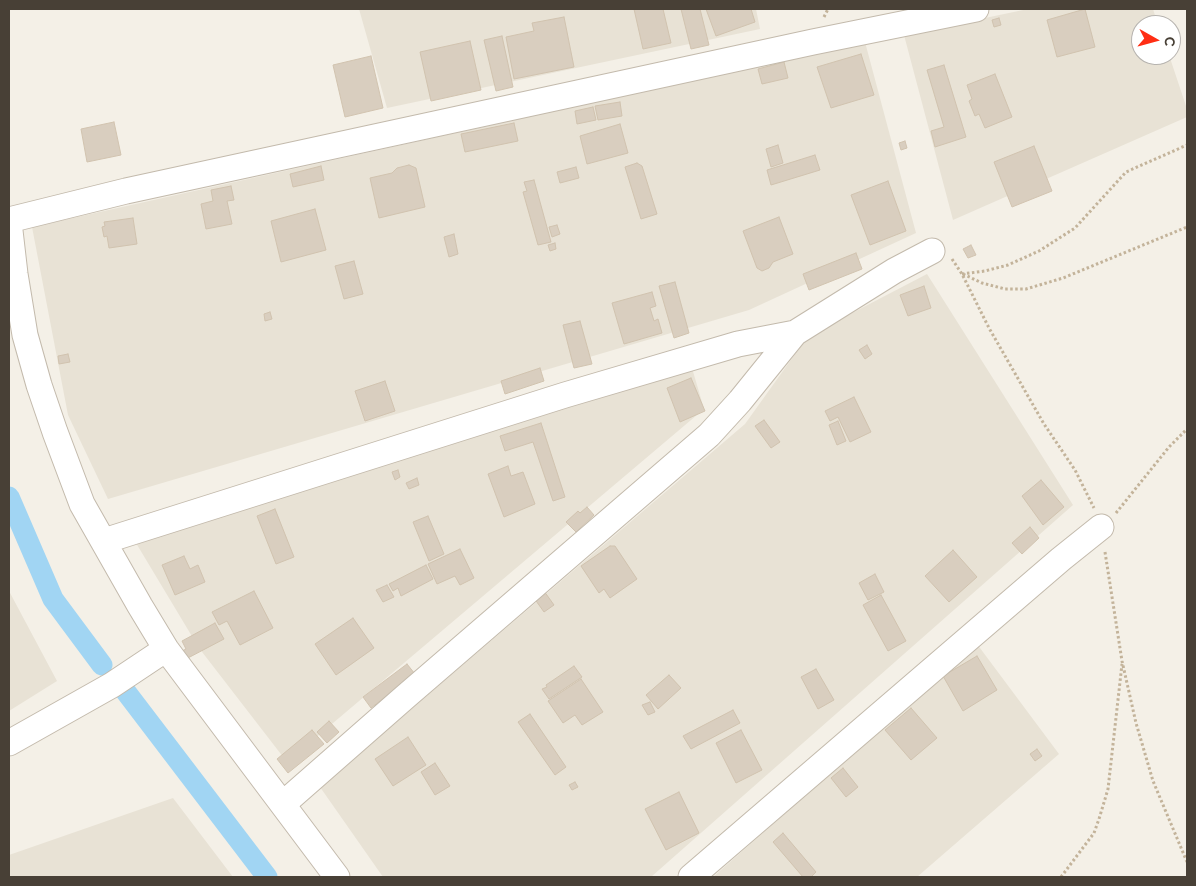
<!DOCTYPE html>
<html>
<head>
<meta charset="utf-8">
<style>
	body { margin:0 }
	#map { position:relative; width:1196px; height:886px; overflow:hidden; background:#f4f0e7; font-family:Raleway,sans-serif }
	canvas { display:block }
	.frame { position:absolute; inset:0; border:10px solid #484036; pointer-events:none }
	.north { position:absolute; left:1131px; top:15px; width:50px; height:50px; box-sizing:border-box; background:#fff; border:1px solid #b6b3af; border-radius:50%; rotate:97deg; font-size:14px; font-weight:700; line-height:20px; text-align:center; color:#484036 }
	.north::after { content:''; display:block; margin:auto; width:18px; height:22px; background:#ff2e14; clip-path:polygon(50% 0,100% 100%,50% 72%,0 100%) }
</style>
</head>
<body>
<div id="map">
<canvas width="1196" height="886"></canvas>
<div class="frame"></div>
<div class="north">С</div>
</div>
<script>
const context = document.querySelector('canvas').getContext('2d');
context.lineJoin = 'round';
function paint(path, color) { context.fillStyle = color; context.fill(path, 'evenodd'); }
const shape = rows => new Path2D(rows.map(r => 'M' + r).join(''));
function stroke(path, color, width, dash) { context.strokeStyle = color; context.lineWidth = width; context.lineCap = dash ? 'butt' : 'round'; context.setLineDash(dash || []); context.stroke(path); }
const residential = shape([
	[359,9,756,9,760,29,387,108],
	[1028,9,1153,9,1158,25,1141,25,1141,55,1169,55,1187,109,1187,117,953,220,904,35],
	[865,42,916,233,749,310,108,499,68,415,32,227],
	[927,274,1073,505,651,877,383,877,320,787,745,424,808,336],
	[692,368,704,409,287,762,199,648,136,543],
	[9,591,57,681,9,711],
	[977,644,1059,754,917,877,713,877],
	[173,798,233,877,9,877,9,855]
]);
const canal = shape([
	[9,497,53,599,102,665],
	[123,688,267,877]
]);
const building = shape([
	[634,9,663,9,671,43,643,49,634,9],
	[681,9,700,9,709,45,691,49,681,9],
	[706,9,751,9,755,22,716,36,706,9],
	[1085,9,1095,47,1057,57,1047,20,1085,9],
	[564,17,574,67,514,79,506,37,534,31,532,23,564,17],
	[999,18,1001,25,994,27,992,20,999,18],
	[502,36,513,87,496,91,484,40,502,36],
	[470,41,481,90,431,101,420,52,470,41],
	[861,54,874,95,831,108,817,67,861,54],
	[371,56,383,108,345,117,333,65,371,56],
	[784,62,788,78,762,84,758,69,784,62],
	[944,65,966,137,935,147,931,131,944,127,927,70,944,65],
	[995,74,1012,117,985,128,979,114,975,116,969,101,972,99,967,85,995,74],
	[620,102,622,116,598,120,595,106,620,102],
	[593,107,596,120,577,124,575,111,593,107],
	[114,122,121,155,87,162,81,129,114,122],
	[514,123,518,141,465,152,461,134,514,123],
	[620,124,628,153,587,164,580,136,620,124],
	[905,141,907,148,901,150,899,143,905,141],
	[778,145,783,163,771,167,766,149,778,145],
	[1034,146,1052,191,1012,207,994,162,1034,146],
	[815,155,820,170,771,185,767,170,815,155],
	[637,163,642,166,657,214,641,219,625,167,637,163],
	[409,165,416,168,425,207,379,218,370,178,392,173,397,168,409,165],
	[321,166,324,180,293,187,290,174,321,166],
	[576,167,579,178,560,183,557,172,576,167],
	[534,180,551,242,538,245,523,192,527,191,524,182,534,180],
	[888,181,906,231,870,245,851,195,888,181],
	[231,186,234,200,227,201,232,224,206,229,201,204,213,201,211,190,231,186],
	[315,209,326,250,281,262,271,221,315,209],
	[779,217,793,254,773,262,769,268,762,271,757,268,743,231,779,217],
	[133,218,137,244,109,248,107,236,104,237,102,227,105,226,104,222,133,218],
	[557,225,560,234,552,237,549,227,557,225],
	[454,234,458,254,449,257,444,237,454,234],
	[555,243,556,249,550,251,548,245,555,243],
	[971,245,976,255,968,258,963,249,971,245],
	[856,253,862,269,809,290,803,274,856,253],
	[354,261,363,294,344,299,335,266,354,261],
	[675,282,689,333,674,338,659,286,675,282],
	[924,286,931,308,908,316,900,295,924,286],
	[652,292,656,306,650,308,654,321,658,319,662,333,624,344,612,303,652,292],
	[270,312,272,319,265,321,264,314,270,312],
	[580,321,592,364,574,368,563,325,580,321],
	[867,345,872,354,865,359,859,350,867,345],
	[68,354,70,362,59,364,58,356,68,354],
	[540,368,544,381,505,394,501,381,540,368],
	[691,378,705,411,680,422,667,388,691,378],
	[385,381,395,411,365,421,355,391,385,381],
	[854,397,871,432,850,442,838,417,830,421,825,411,854,397],
	[764,420,780,442,771,448,755,426,764,420],
	[838,421,846,441,837,445,829,425,838,421],
	[541,423,565,497,553,501,533,442,505,451,500,436,541,423],
	[508,466,511,476,523,472,535,504,504,517,488,474,508,466],
	[398,470,400,477,395,480,392,472,398,470],
	[417,478,419,485,409,489,406,483,417,478],
	[1041,480,1064,507,1043,525,1022,496,1041,480],
	[587,507,594,515,576,532,566,522,578,511,580,513,587,507],
	[275,509,294,557,276,564,257,516,275,509],
	[428,516,444,554,429,561,413,522,428,516],
	[1030,527,1039,538,1022,554,1012,543,1030,527],
	[610,546,615,546,637,579,610,598,604,589,599,593,581,566,610,546],
	[460,549,474,578,460,585,455,576,437,584,428,564,460,549],
	[953,550,977,577,949,602,925,576,953,550],
	[184,556,190,569,198,565,205,582,175,595,162,565,184,556],
	[426,565,433,579,401,596,398,588,393,591,389,584,426,565],
	[875,574,884,592,868,600,859,583,875,574],
	[387,585,394,597,383,602,376,590,387,585],
	[254,591,273,628,240,645,227,621,219,625,212,612,254,591],
	[544,591,554,605,544,612,534,598,544,591],
	[881,595,906,641,888,651,863,605,881,595],
	[353,618,374,648,336,675,315,644,353,618],
	[215,623,224,639,186,659,182,651,186,649,182,641,215,623],
	[977,656,997,690,963,711,943,676,977,656],
	[407,664,415,674,371,708,363,697,407,664],
	[574,666,582,677,549,699,542,689,547,687,546,685,574,666],
	[816,669,834,700,818,709,801,677,816,669],
	[669,675,681,688,658,709,646,695,669,675],
	[581,679,603,712,582,725,575,715,563,723,548,701,581,679],
	[650,702,655,712,648,715,642,705,650,702],
	[911,708,937,738,911,760,885,730,911,708],
	[733,710,740,723,691,749,683,736,733,710],
	[530,714,566,767,555,775,518,722,530,714],
	[329,721,339,732,327,743,317,732,329,721],
	[312,730,324,744,288,773,277,759,312,730],
	[741,730,762,770,736,783,716,743,741,730],
	[408,737,426,765,393,786,375,759,408,737],
	[1037,749,1042,756,1035,761,1030,754,1037,749],
	[435,763,450,786,435,795,421,772,435,763],
	[843,768,858,787,846,797,831,778,843,768],
	[575,782,578,787,572,790,569,785,575,782],
	[679,792,699,833,666,850,645,809,679,792],
	[783,833,816,872,811,877,803,877,773,842,783,833]
]);
const path = shape([
	[824,17,828,9],
	[952,259,962,274,989,328,1044,424,1075,470,1094,508],
	[962,274,985,271,1008,265,1039,251,1075,228,1126,172,1187,145],
	[963,274,982,283,1005,289,1026,289,1063,278,1187,227],
	[1116,513,1169,447,1187,429],
	[1105,552,1122,661,1136,723,1153,781,1187,862],
	[1061,877,1094,833,1099,819,1108,789,1122,664]
]);
const minor = shape([
	[9,220,126,191,813,42,976,9],
	[9,222,15,274,25,335,39,385,55,432,82,504,140,606,166,649,337,877],
	[104,541,565,395,738,344,795,333],
	[9,743,112,685,166,649],
	[283,804,405,697,709,435,740,401,795,333,894,271,932,251],
	[691,877,1061,559,1101,527]
]);
paint(residential, '#e8e2d5');
stroke(canal, '#a1d5f3', 21);
paint(building, '#d9cebf');
stroke(building, '#d1c3af', 1);
stroke(minor, '#c3baac', 27);
stroke(path, '#c3b39a', 3, [2.5, 2.5]);
stroke(minor, '#fff', 25);
</script>
</body>
</html>
